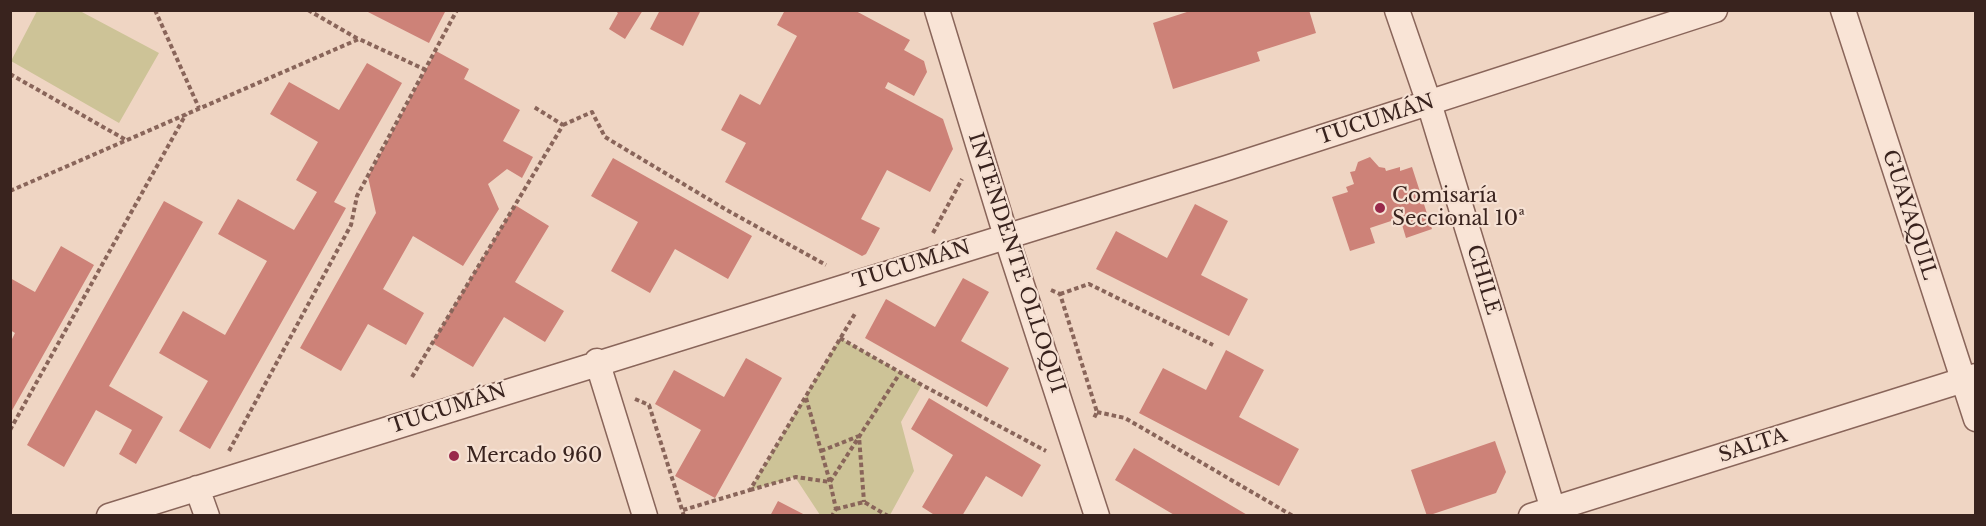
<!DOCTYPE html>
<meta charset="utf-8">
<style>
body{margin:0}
#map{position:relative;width:1986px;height:526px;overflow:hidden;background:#efd5c3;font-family:"Libre Baskerville",serif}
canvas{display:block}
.frame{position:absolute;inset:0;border:12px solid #39231e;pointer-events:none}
</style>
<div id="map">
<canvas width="1986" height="526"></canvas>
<div class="frame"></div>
</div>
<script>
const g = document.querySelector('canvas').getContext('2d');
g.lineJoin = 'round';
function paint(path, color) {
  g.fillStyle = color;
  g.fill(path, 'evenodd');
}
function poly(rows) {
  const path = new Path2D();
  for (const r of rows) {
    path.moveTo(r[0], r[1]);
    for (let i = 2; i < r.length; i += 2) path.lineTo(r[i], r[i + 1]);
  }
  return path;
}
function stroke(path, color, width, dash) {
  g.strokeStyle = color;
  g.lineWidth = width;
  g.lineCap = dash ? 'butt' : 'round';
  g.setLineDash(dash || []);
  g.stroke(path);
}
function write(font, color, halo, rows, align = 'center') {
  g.font = font + ' "Libre Baskerville",serif';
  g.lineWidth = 4.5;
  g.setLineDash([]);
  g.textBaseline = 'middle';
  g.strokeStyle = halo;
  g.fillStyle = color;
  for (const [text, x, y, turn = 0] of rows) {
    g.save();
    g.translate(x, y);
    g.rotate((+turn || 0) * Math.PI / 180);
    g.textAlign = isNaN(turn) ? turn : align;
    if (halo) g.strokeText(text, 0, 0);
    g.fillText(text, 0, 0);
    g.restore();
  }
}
paint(poly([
 [37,11,80,11,159,53,119,123,11,61],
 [840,338,922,385,901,422,914,471,890,515,820,515,795,477,750,490]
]), '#cdc397');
paint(poly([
 [364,10,446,10,429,43],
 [614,10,643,10,625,39,609,29,618,13],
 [660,10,701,10,683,46,650,29],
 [785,10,854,10,910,40,904,50,924,61,927,72,914,96,888,82,885,88,943,119,953,149,930,192,887,170,861,219,880,228,866,254,862,256,725,182,746,143,721,130,740,94,760,105,797,36,777,25],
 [1193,10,1309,10,1316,33,1257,52,1260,61,1173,89,1153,23],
 [436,51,469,69,464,79,520,110,503,141,533,157,522,178,507,169,488,184,499,209,463,266,413,236,383,289,424,313,406,345,368,324,341,371,300,348,376,213,368,177],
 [367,63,402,83,334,202,346,208,210,449,179,431,208,381,159,353,183,311,225,335,267,261,218,234,238,199,294,230,317,192,296,180,318,142,270,114,289,82,339,110],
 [1370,157,1379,167,1385,168,1386,171,1400,167,1400,171,1412,167,1432,229,1406,238,1400,218,1370,228,1375,243,1350,251,1332,197,1348,192,1346,187,1354,184,1350,172,1355,171,1358,162],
 [613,158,752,236,728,279,675,249,650,293,611,271,638,222,591,196],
 [164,201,203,222,109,386,163,417,136,464,119,454,132,430,96,410,64,467,27,445],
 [1195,204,1228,221,1201,275,1248,299,1229,336,1096,269,1116,231,1167,258],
 [515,205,549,226,515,282,564,311,545,342,504,317,473,367,432,343],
 [61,246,94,265,10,414,10,343,15,333,10,330,10,278,35,292],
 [963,278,989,292,961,341,1009,368,987,407,865,338,886,299,935,327],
 [1226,350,1264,370,1239,417,1299,449,1279,486,1139,413,1163,368,1206,390],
 [746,358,782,378,715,498,675,476,701,430,655,404,674,370,724,397],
 [929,398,1041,465,1022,497,986,476,962,516,936,516,922,507,953,455,911,429],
 [1495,441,1506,472,1496,493,1427,516,1411,470],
 [1134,448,1249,516,1176,516,1115,480],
 [778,501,807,516,770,516]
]), '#cd8278');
const street = poly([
 [937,10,1006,236,1097,516],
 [1397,10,1429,103,1555,516],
 [1843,10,1976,419],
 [597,361,645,516],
 [197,488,207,516],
 [109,516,1227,168,1715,10],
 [1531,516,1976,376]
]);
stroke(street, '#89655a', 27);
stroke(poly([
 [155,10,199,108],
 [308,10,358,39],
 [10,74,126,140],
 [563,125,592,112,605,137,725,209,826,265],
 [10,191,359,39,426,70],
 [933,233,962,179],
 [1051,290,1060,294,1097,412,1093,420],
 [1060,294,1089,284,1213,345],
 [840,338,922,385,1046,451],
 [412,377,563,125,534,107],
 [806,398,830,482,836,509,832,516],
 [635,399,649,405,684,516],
 [1097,412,1125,418,1293,516],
 [10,430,186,114],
 [229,451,351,225,357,196,457,10],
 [821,451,859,436,864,502],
 [750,490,796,477,830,482,900,373],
 [836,509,864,502,888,516],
 [683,510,750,490,856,312]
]), '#89655a', 4, [4.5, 3]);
stroke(street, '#f9e4d6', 24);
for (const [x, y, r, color] of [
 [1380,208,6,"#99294b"],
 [454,456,6,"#99294b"]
]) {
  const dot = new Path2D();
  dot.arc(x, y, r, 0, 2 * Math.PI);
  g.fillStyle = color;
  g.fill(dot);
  stroke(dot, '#f6e1d3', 2);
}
write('20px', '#39231e', '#f6e1d3', [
 ["TUCUMÁN",1376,120,-18],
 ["GUAYAQUIL",1909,215,72],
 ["INTENDENTE OLLOQUI",1016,263,72],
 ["TUCUMÁN",912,265,-17],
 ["CHILE",1483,280,73],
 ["TUCUMÁN",448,409,-18],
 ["SALTA",1753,446,-18]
]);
write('20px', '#39231e', '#f6e1d3', [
 ["Comisaría",1392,196],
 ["Seccional 10ª",1392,219],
 ["Mercado 960",466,456]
], 'left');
</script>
